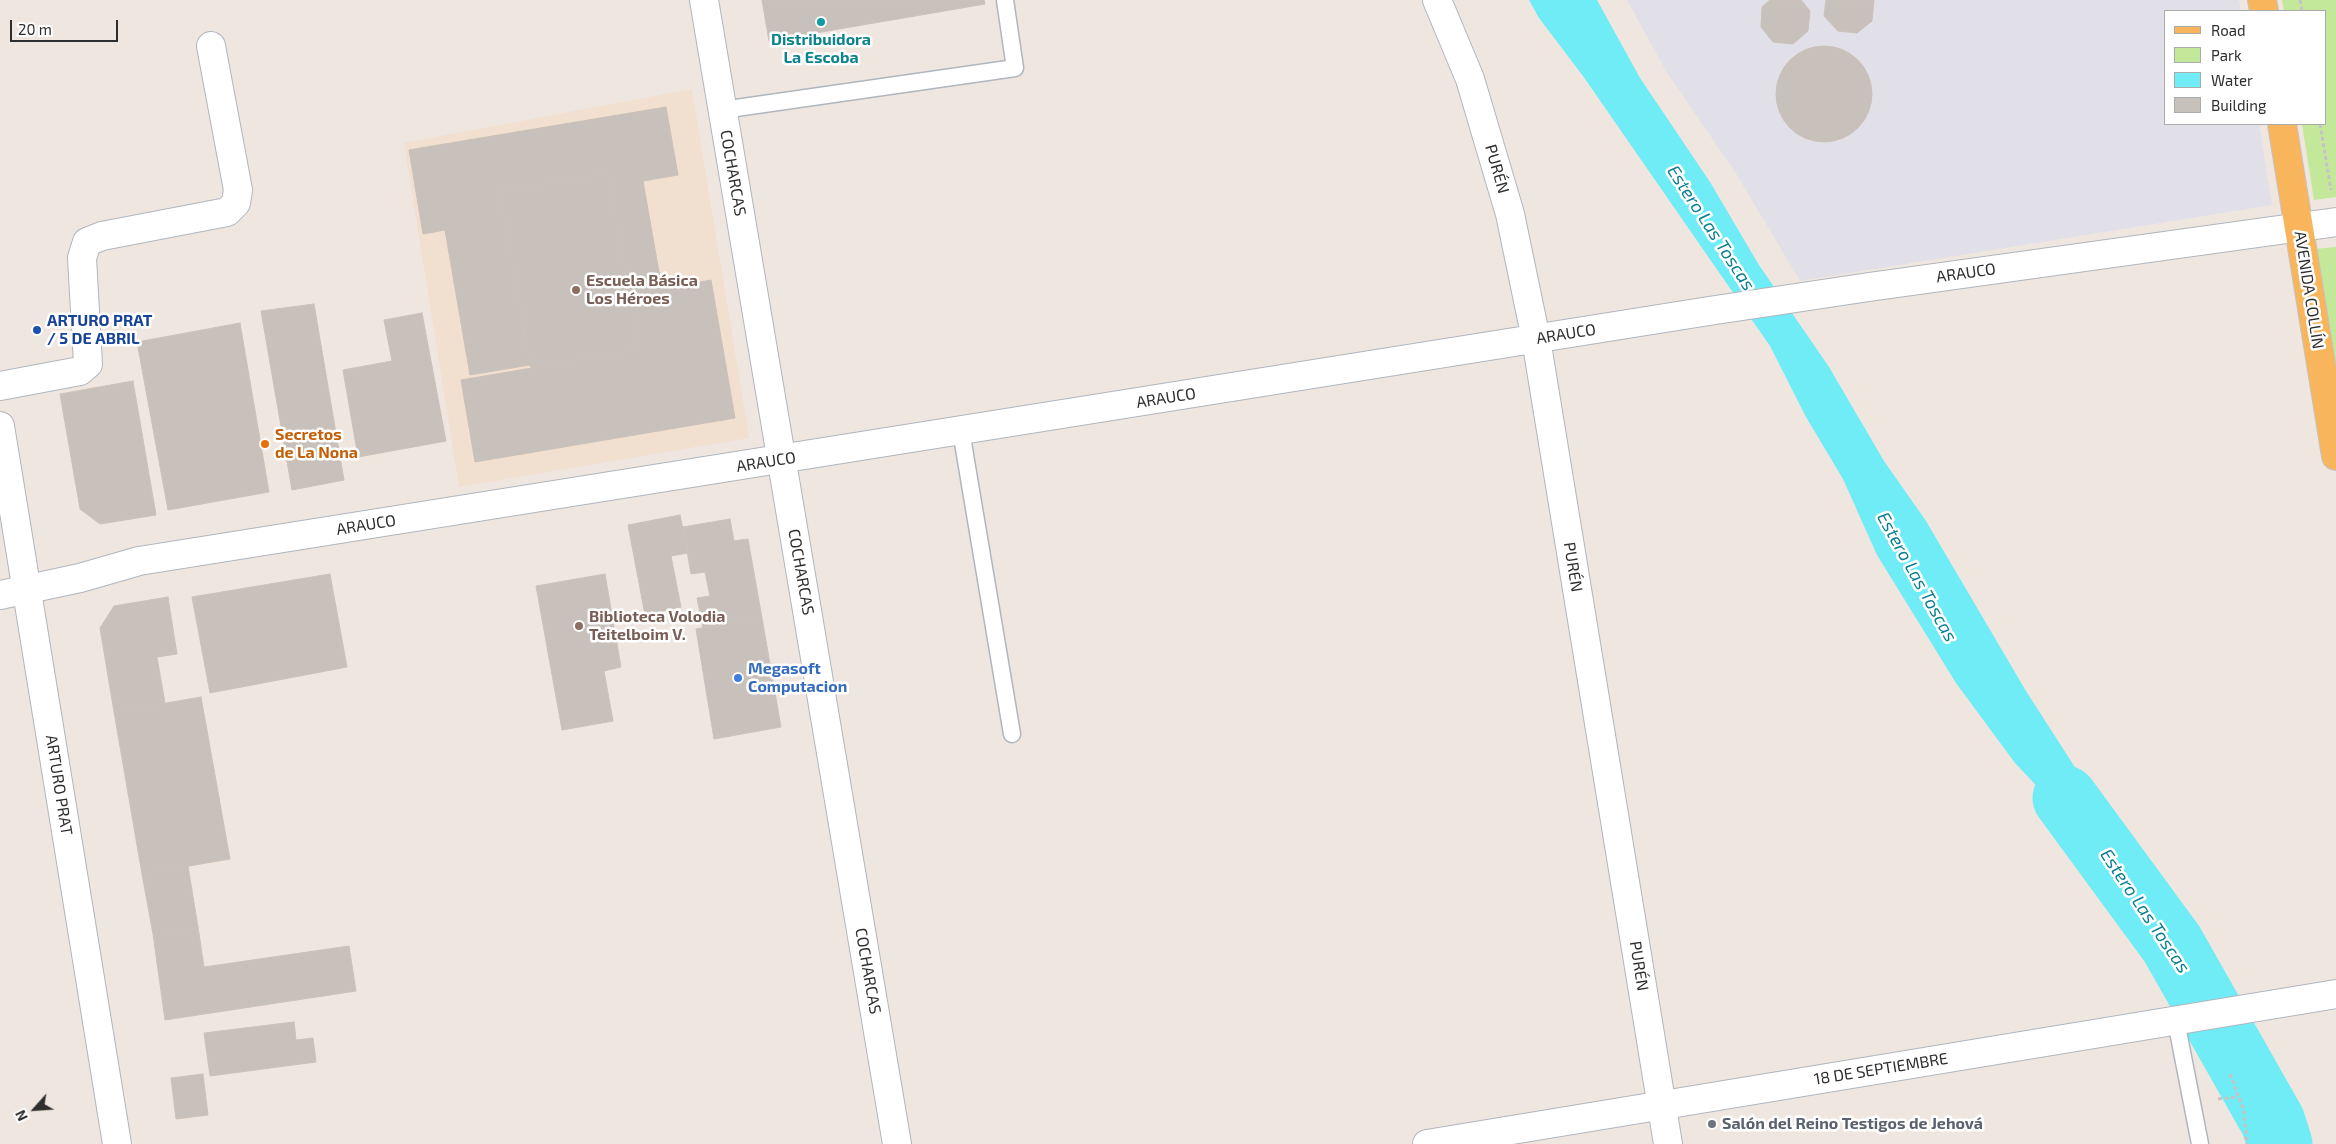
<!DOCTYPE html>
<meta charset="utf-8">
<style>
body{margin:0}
#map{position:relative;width:2336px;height:1144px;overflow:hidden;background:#efe6e0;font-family:"Exo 2",sans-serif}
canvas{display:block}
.legend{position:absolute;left:2164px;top:10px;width:162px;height:115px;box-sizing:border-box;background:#fff;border:1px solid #ababab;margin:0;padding:6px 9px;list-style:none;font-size:15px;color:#2e2e2e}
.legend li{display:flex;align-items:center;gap:10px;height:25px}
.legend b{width:25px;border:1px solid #ababab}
.north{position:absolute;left:10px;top:1084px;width:50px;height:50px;-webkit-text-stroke:4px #fff;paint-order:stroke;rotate:244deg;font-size:14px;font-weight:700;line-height:20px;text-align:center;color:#2e2e2e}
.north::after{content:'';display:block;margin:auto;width:18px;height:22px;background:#2e2e2e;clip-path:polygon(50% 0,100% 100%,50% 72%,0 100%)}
.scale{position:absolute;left:10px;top:20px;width:108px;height:22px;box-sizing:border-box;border:2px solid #2e2e2e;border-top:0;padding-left:6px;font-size:15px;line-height:18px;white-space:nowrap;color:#2e2e2e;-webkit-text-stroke:4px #fff;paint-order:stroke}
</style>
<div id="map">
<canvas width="2336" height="1144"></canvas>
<ul class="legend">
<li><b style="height:6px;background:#f8b55c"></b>Road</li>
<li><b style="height:14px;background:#c4e89a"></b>Park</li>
<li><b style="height:14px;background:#6fecf6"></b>Water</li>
<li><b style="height:14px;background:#c8c1bb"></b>Building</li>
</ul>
<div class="north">N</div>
<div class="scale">20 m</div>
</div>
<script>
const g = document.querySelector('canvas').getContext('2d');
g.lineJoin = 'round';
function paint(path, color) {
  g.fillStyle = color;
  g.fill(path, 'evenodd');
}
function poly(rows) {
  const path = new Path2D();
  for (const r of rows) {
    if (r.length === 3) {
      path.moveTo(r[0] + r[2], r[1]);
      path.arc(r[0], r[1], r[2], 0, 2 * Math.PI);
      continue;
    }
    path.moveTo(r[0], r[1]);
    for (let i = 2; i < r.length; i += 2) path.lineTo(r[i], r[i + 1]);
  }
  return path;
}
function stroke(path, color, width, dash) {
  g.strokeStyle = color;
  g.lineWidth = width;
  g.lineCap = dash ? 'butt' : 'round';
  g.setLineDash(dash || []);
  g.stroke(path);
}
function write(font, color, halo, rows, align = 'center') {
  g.font = font + ' "Exo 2",sans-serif';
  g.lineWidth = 5;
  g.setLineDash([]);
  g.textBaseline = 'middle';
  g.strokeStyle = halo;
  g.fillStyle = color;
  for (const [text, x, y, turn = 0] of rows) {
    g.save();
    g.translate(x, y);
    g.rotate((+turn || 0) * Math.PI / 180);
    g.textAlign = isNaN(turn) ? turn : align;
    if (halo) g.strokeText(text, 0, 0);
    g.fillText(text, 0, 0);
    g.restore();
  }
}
paint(poly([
 [1627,0,2239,0,2241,11,2165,11,2165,124,2259,124,2272,205,1800,281,1737,175,1666,71]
]), '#e1e0e8');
paint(poly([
 [692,89,749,438,459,487,404,143]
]), '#f1dfcf');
paint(poly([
 [2282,0,2336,0,2336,197,2314,200,2302,124,2325,124,2325,11,2284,11],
 [2336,247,2336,369,2315,249]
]), '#c4e89a');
paint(poly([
 [1529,0,1597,0,1640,78,1710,182,1759,265,1829,367,1884,461,1926,521,2026,691,2078,772,2118,872,2015,763,1956,683,1877,555,1843,479,1806,417,1770,346,1583,76,1539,18]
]), '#6fecf6');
stroke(poly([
 [2065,798,2172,944,2273,1122,2280,1144]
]), '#6fecf6', 65);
const building = poly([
 [762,0,984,0,985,4,769,41,762,0],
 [1770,0,1801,0,1810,11,1808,31,1793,44,1773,42,1761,27,1762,7,1770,0],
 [1826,0,1874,0,1872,21,1857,33,1838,31,1824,16,1826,0],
 [1824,94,48],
 [666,107,678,175,643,181,662,289,711,280,735,418,475,462,461,380,638,350,608,173,500,191,530,365,470,375,445,230,423,234,409,150,666,107],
 [608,173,638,350,531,368,500,191,608,173],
 [314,304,344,480,292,490,261,311,314,304],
 [422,313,446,441,358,457,343,370,392,361,384,320,422,313],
 [240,323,269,492,168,510,137,342,240,323],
 [133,381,156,515,100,524,80,509,60,394,133,381],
 [680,515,688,553,671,556,681,607,645,615,628,525,680,515],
 [730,519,734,541,748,539,762,618,703,628,697,598,710,596,705,572,691,574,683,527,730,519],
 [330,574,347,667,210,693,192,597,330,574],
 [605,574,621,667,604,671,613,721,562,730,536,586,605,574],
 [168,597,177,654,157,657,165,703,114,712,100,628,114,606,168,597],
 [762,618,781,727,714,739,696,629,762,618],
 [201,697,230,859,142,874,114,712,201,697],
 [188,866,198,927,153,934,142,874,188,866],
 [198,927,204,967,349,946,356,991,165,1020,153,934,198,927],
 [294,1022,296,1040,313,1038,316,1062,210,1076,204,1033,294,1022],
 [203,1074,208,1115,176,1119,171,1078,203,1074]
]);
paint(building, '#c8c1bb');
stroke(building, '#cbc1b9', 1);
const service = poly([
 [722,110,1015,68,1005,0],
 [961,431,1012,734],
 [2176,1021,2200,1144]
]);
const minor = poly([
 [704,0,897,1144],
 [1437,0,1470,79,1510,214,1536,339,1668,1144],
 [0,386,80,371,88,364,82,258,87,242,102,236,227,212,236,203,238,190,211,46],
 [0,595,80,578,139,561,1709,311,1869,287,2336,222]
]);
const tertiary = poly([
 [0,426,117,1144],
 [1427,1144,2336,994]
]);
const primary = poly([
 [2262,0,2264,11],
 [2282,124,2336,456]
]);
stroke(service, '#b0b6be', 19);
stroke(minor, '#b0b6be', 30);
stroke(tertiary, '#b0b6be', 30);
stroke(primary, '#c4c4c4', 30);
stroke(poly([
 [2300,0,2302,11],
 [2320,124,2331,190],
 [2230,1074,2244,1111,2247,1144],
 [2218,1099,2238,1097]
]), '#c4c4c4', 3, [4, 2.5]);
stroke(service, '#fff', 16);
stroke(minor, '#fff', 28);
stroke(tertiary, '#fff', 28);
stroke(primary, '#f8b55c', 28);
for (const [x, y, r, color] of [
 [821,22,5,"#0f9aa8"],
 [576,290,5,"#8d6e63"],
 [37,330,5,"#1a4fb4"],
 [265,444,5,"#e8710a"],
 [579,626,5,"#8d6e63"],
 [738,678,5,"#3f7fe0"],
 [1712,1124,5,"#6b7280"]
]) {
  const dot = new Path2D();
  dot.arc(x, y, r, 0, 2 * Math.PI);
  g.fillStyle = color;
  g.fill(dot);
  stroke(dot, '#fff', 2);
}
write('bold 16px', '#0d838f', '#fff', [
 ["Distribuidora",821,40],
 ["La Escoba",821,58]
]);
write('16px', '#2e2e2e', '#fff', [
 ["PURÉN",1497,169,74],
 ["COCHARCAS",733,173,80],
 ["ARAUCO",1966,273,-8],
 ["AVENIDA COLLÍN",2309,290,81],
 ["ARAUCO",1566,334,-9],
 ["ARAUCO",1166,398,-9],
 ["ARAUCO",766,462,-9],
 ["ARAUCO",366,525,-9],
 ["PURÉN",1573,567,81],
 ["COCHARCAS",801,572,80],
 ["ARTURO PRAT",59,785,81],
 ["PURÉN",1639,966,81],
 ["COCHARCAS",868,971,80],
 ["18 DE SEPTIEMBRE",1881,1069,-9]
]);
write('bold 16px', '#785e54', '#fff', [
 ["Escuela Básica",586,281],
 ["Los Héroes",586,299],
 ["Biblioteca Volodia",589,617],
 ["Teitelboim V.",589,635]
], 'left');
write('bold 16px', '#164399', '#fff', [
 ["ARTURO PRAT",47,321],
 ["/ 5 DE ABRIL",47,339]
], 'left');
write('bold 16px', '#c56008', '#fff', [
 ["Secretos",275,435],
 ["de La Nona",275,453]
], 'left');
write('bold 16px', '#366cbe', '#fff', [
 ["Megasoft",748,669],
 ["Computacion",748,687]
], 'left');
write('bold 16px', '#5b616d', '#fff', [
 ["Salón del Reino Testigos de Jehová",1722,1124]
], 'left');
write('italic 18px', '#087e92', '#fff', [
 ["Estero Las Toscas",1711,228,57],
 ["Estero Las Toscas",1917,577,61],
 ["Estero Las Toscas",2145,911,56]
]);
</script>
